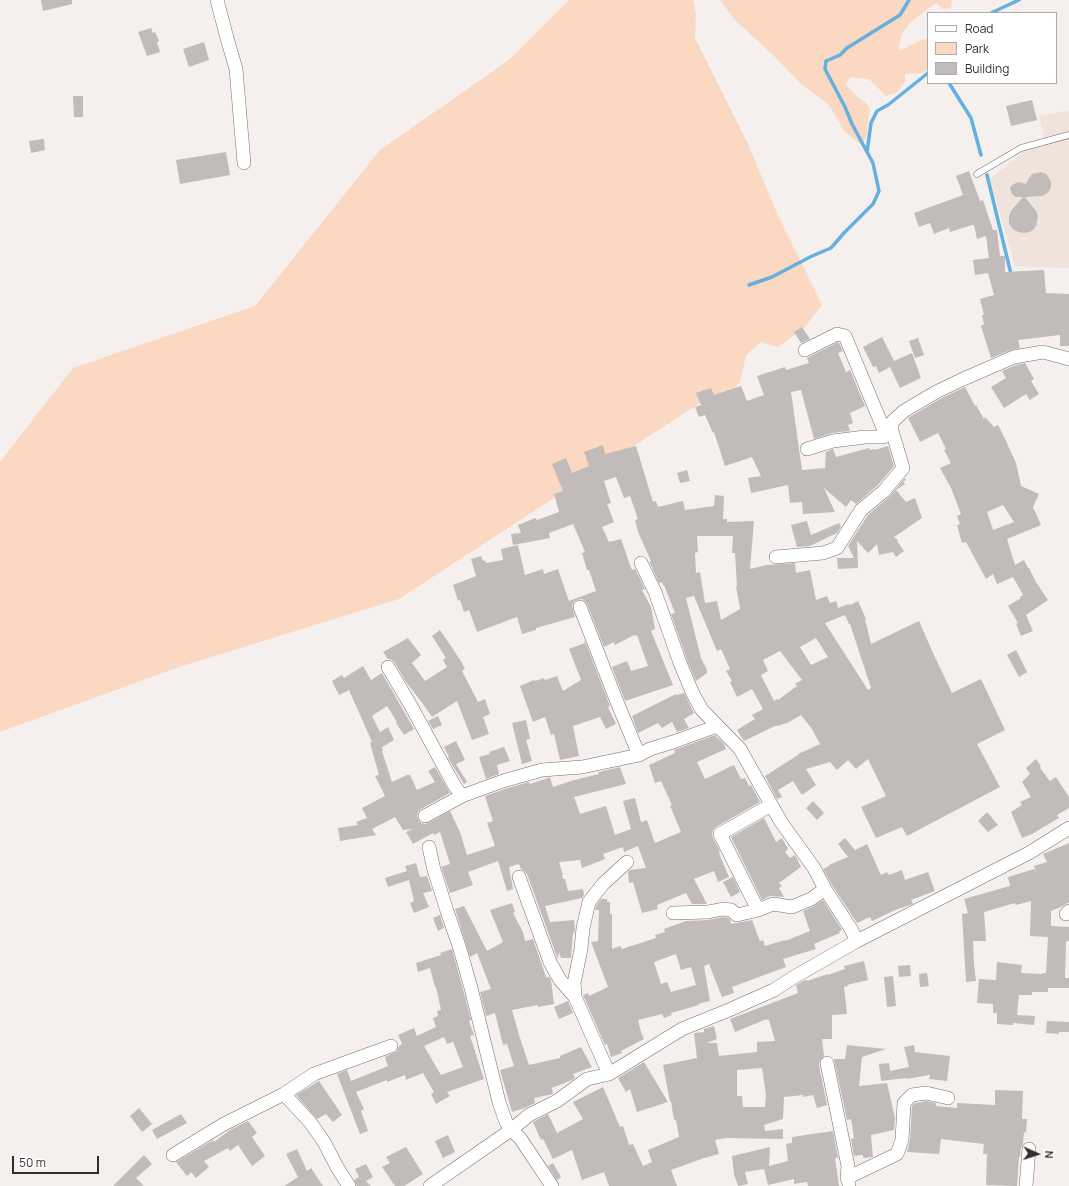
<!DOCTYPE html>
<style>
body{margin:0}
#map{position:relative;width:1069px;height:1186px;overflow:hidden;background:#f5f0ed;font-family:Manrope,sans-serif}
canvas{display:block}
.legend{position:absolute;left:927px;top:12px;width:130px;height:72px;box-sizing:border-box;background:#fff;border:1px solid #adacac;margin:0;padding:5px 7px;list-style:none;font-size:12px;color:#32302f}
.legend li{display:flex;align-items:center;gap:8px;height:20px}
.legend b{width:20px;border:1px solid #adacac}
.north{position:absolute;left:1017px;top:1134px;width:40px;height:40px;-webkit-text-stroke:3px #fff;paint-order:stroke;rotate:93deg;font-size:11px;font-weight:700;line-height:16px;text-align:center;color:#32302f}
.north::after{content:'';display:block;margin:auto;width:14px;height:18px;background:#32302f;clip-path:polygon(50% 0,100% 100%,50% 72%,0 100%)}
.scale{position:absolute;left:12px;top:1156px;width:87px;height:18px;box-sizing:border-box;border:2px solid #32302f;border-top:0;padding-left:5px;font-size:12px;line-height:14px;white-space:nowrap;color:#32302f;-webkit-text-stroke:3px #fff;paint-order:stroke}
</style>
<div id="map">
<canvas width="1069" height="1186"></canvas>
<ul class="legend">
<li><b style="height:5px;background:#fff"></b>Road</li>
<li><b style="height:11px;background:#fad8c2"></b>Park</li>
<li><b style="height:11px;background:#c1bcb9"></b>Building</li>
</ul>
<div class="north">N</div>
<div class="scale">50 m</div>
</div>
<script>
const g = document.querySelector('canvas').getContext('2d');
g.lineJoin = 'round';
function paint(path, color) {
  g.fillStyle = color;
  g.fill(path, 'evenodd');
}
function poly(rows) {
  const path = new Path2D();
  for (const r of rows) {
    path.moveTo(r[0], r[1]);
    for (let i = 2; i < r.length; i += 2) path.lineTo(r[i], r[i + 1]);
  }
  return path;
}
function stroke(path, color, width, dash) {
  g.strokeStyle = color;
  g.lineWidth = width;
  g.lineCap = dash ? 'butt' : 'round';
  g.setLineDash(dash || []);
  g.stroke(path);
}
paint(poly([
 [1069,111,1069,268,1015,266,990,179,1025,150,1046,146,1039,115]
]), '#efe3db');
paint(poly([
 [569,0,693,0,696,14,695,38,748,144,776,211,822,305,805,327,778,347,761,342,746,355,740,383,728,394,700,403,399,599,182,666,0,732,0,462,73,368,255,306,380,150,509,60],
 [720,0,952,0,951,8,943,9,936,3,922,13,909,24,901,36,899,46,899,51,917,42,928,38,928,68,923,73,905,74,905,81,898,92,886,96,869,79,850,77,846,84,855,95,866,103,870,109,866,137,861,145,845,132,829,105,800,83,775,57,734,19]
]), '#fad8c2');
stroke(poly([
 [991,13,1019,0],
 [949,83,971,118,981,155],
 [867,152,871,123,877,111,888,105,928,73],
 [987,175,1011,274],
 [749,285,772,277,812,256,831,248,844,233,873,204,879,191,873,163,852,124,845,107,825,69,826,61,840,55,847,48,900,15,909,0]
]), '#64b0df', 3.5);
paint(poly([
 [41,0,72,0,72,4,43,11],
 [151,28,153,33,155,32,159,41,157,42,160,52,147,56,138,32],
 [204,42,209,60,189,67,183,49],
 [73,96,83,96,83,117,74,117],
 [1032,100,1037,120,1011,126,1006,106],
 [44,139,45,150,31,153,29,141],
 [226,152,230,175,180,184,176,160],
 [969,171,980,201,983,200,993,230,997,230,1000,256,1005,256,1005,272,1044,270,1046,293,1069,294,1069,346,1060,346,1060,335,1018,340,1020,348,1011,350,991,358,981,326,984,324,982,315,984,315,980,299,994,295,988,273,975,275,973,260,989,258,986,236,977,239,974,225,972,225,950,232,949,228,934,234,930,223,919,227,914,213,963,195,956,176],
 [1041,172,1046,174,1049,178,1051,182,1051,187,1049,191,1046,194,1042,196,1025,197,1036,211,1038,216,1036,226,1033,230,1029,232,1024,233,1019,232,1014,230,1009,224,1009,216,1011,211,1023,197,1016,197,1012,194,1010,188,1012,185,1018,182,1026,184,1029,178,1032,174,1037,173],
 [802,327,810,339,801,343,794,332],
 [882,337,894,361,912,353,921,378,900,388,890,367,879,373,876,366,873,367,863,347],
 [918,338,924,355,915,358,909,341],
 [838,342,839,343,843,351,838,353,846,372,850,370,865,406,850,413,853,423,848,425,850,431,832,433,814,439,801,390,791,392,802,470,825,468,826,452,833,449,836,457,869,448,870,450,875,449,875,450,888,446,894,466,878,485,856,504,851,500,846,507,824,488,835,512,803,514,802,502,790,503,788,485,751,493,748,478,761,476,752,457,725,466,714,432,713,433,705,415,699,417,695,407,701,405,696,393,711,388,714,395,741,386,747,401,764,395,757,376,785,367,786,370,809,363,807,358],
 [1025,363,1034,379,1031,381,1039,394,1030,400,1026,394,1004,408,991,387,1006,378,1002,371,1016,365],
 [965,387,975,406,976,405,984,419,985,417,994,427,998,425,1006,441,1016,463,1021,486,1039,494,1033,507,1041,525,1007,539,1015,565,1024,560,1028,568,1029,568,1036,582,1048,600,1026,615,1033,631,1021,636,1016,624,1018,623,1008,606,1021,598,1020,597,1023,595,1013,577,997,584,993,574,986,579,966,542,962,543,957,525,960,524,957,516,961,514,951,488,940,468,951,463,944,450,946,449,938,433,920,442,908,418,940,399],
 [1003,505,1014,522,993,530,987,512],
 [603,445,605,454,636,446,653,502,656,501,658,507,683,501,685,510,714,506,715,495,724,496,723,519,727,519,727,522,754,521,750,569,767,565,795,563,796,573,810,570,816,600,827,596,830,603,836,601,838,608,849,604,850,605,858,601,866,619,865,619,871,644,919,621,933,653,952,693,981,679,1005,730,977,744,1000,787,907,836,902,827,876,838,861,807,886,796,868,759,856,769,848,760,837,770,830,762,806,769,816,785,802,795,793,781,778,790,782,797,777,799,765,776,798,755,798,754,820,744,812,729,801,715,787,723,777,726,777,725,744,741,737,730,755,719,752,715,763,709,752,689,737,697,730,682,732,681,726,671,730,669,721,649,717,651,694,596,686,598,701,658,707,670,707,673,696,681,687,660,671,614,675,613,664,585,663,585,662,582,659,583,650,563,649,562,651,561,638,532,635,520,638,519,630,496,624,498,616,477,604,481,611,503,607,504,614,522,602,527,609,542,621,539,630,565,632,570,635,569,645,589,642,590,651,607,655,629,651,631,673,685,625,701,612,667,627,661,631,671,648,666,637,635,635,636,634,635,615,645,614,642,604,647,587,604,585,601,582,599,577,600,574,602,572,605,575,617,536,628,536,630,522,634,517,617,477,632,469,610,464,612,460,600,458,601,453,585,476,576,471,559,481,556,483,561,485,560,486,563,503,560,501,549,518,545,525,575,543,569,544,574,558,569,569,601,596,591,589,570,587,570,582,553,585,552,573,524,549,533,550,538,513,545,511,534,521,533,518,525,535,518,537,520,559,512,554,494,563,491,552,464,566,458,572,473,589,466,584,452],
 [697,536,733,536,732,553,735,553,737,586,736,586,740,609,721,620,717,601,705,603,700,572,696,573,695,553,698,552],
 [845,615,849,624,850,624,871,688,868,690,825,623],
 [816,638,828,657,811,665,800,647],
 [780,651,802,680,795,684,797,686,778,700,777,699,774,701,761,675,768,671,763,660],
 [687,470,690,481,680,483,677,473],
 [905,478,906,480,903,482,905,484,896,490,906,502,915,498,922,518,894,537,898,540,897,541,904,551,896,557,893,552,879,555,877,544,868,553,857,541,858,568,838,569,837,558,854,558,848,546,868,515,889,497],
 [807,521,811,535,839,523,841,527,837,533,810,546,797,547,791,525],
 [440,630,461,661,465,669,462,671,478,702,485,699,490,714,483,717,489,734,472,740,457,701,432,717,423,704,406,682,395,663,392,660,388,659,383,652,408,638,421,655,412,663,425,681,447,667,443,660,446,658,432,636],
 [584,641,585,641,610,706,608,707,616,724,606,729,600,717,573,726,579,756,560,760,554,734,551,735,545,717,533,722,520,686,534,680,535,681,544,678,545,680,557,676,563,691,581,680,569,649,585,643],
 [1016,650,1027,672,1019,677,1007,655],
 [363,666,371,680,382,673,414,729,404,735,396,723,397,722,387,706,372,716,380,732,388,727,394,740,382,747,383,751,382,751,392,782,407,775,410,775,417,790,435,782,428,771,435,767,450,793,421,809,418,812,417,816,418,819,421,823,425,824,428,823,450,811,460,832,467,855,495,846,487,823,493,821,485,796,505,789,529,782,530,784,548,778,550,777,553,787,571,781,599,774,599,772,620,767,626,784,574,797,580,814,606,806,615,835,631,829,623,801,635,798,641,822,647,820,655,843,681,832,670,806,672,805,661,781,655,783,649,765,675,753,674,750,715,735,717,738,718,738,724,744,726,749,697,762,705,779,734,765,741,779,745,778,749,786,751,785,760,802,716,827,713,830,712,834,713,838,720,851,719,852,720,856,729,877,718,882,714,871,694,879,707,904,692,904,686,893,657,905,658,909,642,913,633,882,629,883,628,872,630,870,646,868,638,846,624,852,623,847,603,854,605,859,582,868,580,860,559,862,563,875,562,875,563,879,565,879,568,891,583,889,584,895,582,898,545,906,550,922,574,920,575,930,574,933,573,933,571,958,561,958,559,952,558,958,557,957,527,874,524,871,521,869,519,864,509,867,513,889,507,891,498,861,468,872,473,885,450,893,441,867,450,864,440,832,434,835,433,833,413,844,406,832,412,829,403,830,395,817,372,829,376,835,340,841,338,828,358,825,356,822,367,818,362,808,385,796,375,776,379,775,370,743,372,742,349,690,339,695,332,681,342,675,344,678],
 [684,693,694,713,684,719,689,728,677,732,672,722,662,728,658,723,638,733,632,716,676,694,677,695],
 [438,716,442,725,433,729,428,721],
 [526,720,530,739,526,740,532,761,522,764,512,723],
 [456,741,465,760,456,764,467,782,464,784,448,758,449,757,444,747],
 [504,747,510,761,497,765,499,774,486,779,479,757,490,754,489,752],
 [1036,759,1041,766,1040,768,1050,781,1056,777,1069,797,1069,808,1057,815,1059,818,1032,834,1022,838,1011,812,1022,805,1020,802,1031,797,1022,782,1030,774,1026,768],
 [813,801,824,813,817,820,806,808],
 [987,812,998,825,988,832,978,821],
 [764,818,776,842,782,838,788,849,785,852,790,858,795,855,801,867,779,883,782,886,779,888,784,897,770,896,762,900,731,837],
 [845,838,855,850,867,844,881,875,887,872,889,875,902,870,905,880,928,872,935,891,911,900,913,904,895,910,872,921,870,917,857,923,832,885,823,869,829,866,829,865,848,857,838,844],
 [1069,843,1069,903,1067,903,1061,907,1051,911,1051,926,1069,927,1069,941,1066,941,1065,978,1069,978,1069,988,1048,988,1048,992,1032,992,1032,995,1019,995,1017,1015,1035,1016,1034,1025,1013,1023,1013,1025,997,1024,997,1013,993,1013,993,1004,977,1003,979,979,996,980,997,962,1022,965,1021,973,1043,974,1043,973,1046,973,1048,937,1030,936,1031,901,1016,905,1015,903,984,912,986,941,973,941,974,964,976,981,966,982,962,914,968,913,964,899,1010,886,1008,877,1034,869,1036,872,1034,866,1047,862,1043,854],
 [416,863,420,877,427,876,432,891,423,893,429,907,414,913,410,903,414,901,409,880,388,887,385,878,407,871,405,866],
 [733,877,740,892,731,897,723,882],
 [601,899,607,899,607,902,610,902,610,914,612,914,612,949,620,946,622,949,656,938,655,935,665,932,664,929,686,921,708,920,723,917,728,918,730,919,731,924,752,920,760,941,763,940,765,946,785,940,785,941,810,931,803,911,814,906,823,900,842,930,839,931,840,933,814,944,816,949,783,959,786,967,732,987,734,993,722,997,709,964,704,966,710,1001,698,1004,699,1005,671,1013,672,1015,664,1018,662,1014,638,1020,641,1032,644,1039,621,1051,622,1053,611,1057,607,1044,605,1045,583,995,588,993,589,996,608,987,591,942,598,941,599,910,595,910,596,906],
 [676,954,681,970,691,967,696,985,671,992,667,982,661,984,654,962],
 [512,903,515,912,513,913,523,932,525,941,533,939,546,977,549,977,551,980,554,1004,538,1007,538,1005,512,1010,519,1035,529,1065,560,1058,560,1056,581,1047,592,1067,573,1074,575,1078,572,1080,552,1088,553,1094,534,1098,535,1103,525,1108,512,1112,500,1070,514,1066,507,1044,503,1045,495,1013,486,1016,480,992,491,989,477,953,470,957,455,909,464,906,487,951,503,942,490,910],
 [440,915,444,928,438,931,433,918],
 [452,949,465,997,471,1020,469,1021,474,1035,470,1036,484,1079,447,1092,450,1096,436,1104,431,1094,434,1092,423,1073,406,1080,405,1075,387,1082,387,1080,356,1092,364,1109,361,1111,368,1131,360,1134,337,1074,347,1070,351,1081,388,1066,385,1057,397,1051,399,1046,402,1044,398,1035,414,1028,417,1036,436,1027,433,1018,438,1016,437,1011,441,1010,436,987,435,987,430,968,418,972,416,963,441,955,440,953],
 [444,1037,447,1044,453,1042,463,1067,441,1075,424,1046],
 [864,961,868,980,847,985,848,986,844,987,847,1014,832,1015,832,1039,822,1039,824,1056,820,1060,819,1065,827,1105,817,1108,813,1095,803,1097,803,1095,784,1097,783,1119,764,1125,765,1131,783,1129,783,1139,726,1138,715,1140,719,1154,704,1158,671,1170,677,1186,609,1186,604,1172,582,1180,572,1150,553,1159,543,1139,541,1140,533,1122,548,1114,557,1133,583,1119,573,1102,603,1087,620,1127,623,1126,629,1145,633,1144,643,1166,652,1162,648,1150,679,1137,676,1120,674,1120,671,1101,670,1102,663,1065,697,1058,694,1033,704,1032,704,1029,714,1026,717,1039,707,1043,717,1043,719,1056,757,1052,757,1042,775,1041,769,1020,767,1020,767,1019,735,1032,730,1019,798,993,796,985,805,980,807,980,807,981,828,974,828,975,845,969,844,966],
 [762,1068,766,1095,765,1107,743,1107,742,1096,737,1096,737,1070],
 [910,965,911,976,899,977,898,966],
 [927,973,929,986,920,987,919,974],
 [893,976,896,1006,887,1007,884,977],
 [568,1001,573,1013,559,1019,554,1007],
 [1047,1021,1069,1022,1069,1032,1059,1032,1059,1034,1046,1033],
 [847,1045,886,1049,862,1057,859,1086,887,1083,895,1118,894,1130,871,1135,873,1157,871,1157,863,1158,863,1155,854,1156,851,1139,854,1138,851,1119,847,1120,834,1059,845,1059],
 [914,1045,915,1052,950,1056,947,1081,929,1079,930,1075,906,1079,906,1078,881,1081,879,1064,889,1063,890,1071,909,1067,904,1047],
 [644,1062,668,1102,637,1112,630,1089,626,1092,618,1078],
 [319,1081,342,1115,333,1122,326,1114,317,1119,296,1095],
 [995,1090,1023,1091,1022,1119,1027,1119,1026,1133,1024,1132,1023,1144,1021,1148,1020,1157,1019,1157,1017,1186,986,1185,987,1154,983,1154,984,1144,941,1139,939,1154,907,1152,910,1140,912,1106,916,1103,926,1101,936,1103,936,1106,957,1108,957,1103,995,1105],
 [139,1108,152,1124,142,1132,130,1116],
 [181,1114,187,1123,157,1139,152,1130],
 [248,1121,257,1133,252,1137,265,1156,252,1166,238,1145,230,1151,228,1148,204,1161,209,1167,196,1178,191,1172,187,1176,176,1162,213,1140,214,1142,230,1130],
 [833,1131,838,1158,835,1158,839,1186,808,1186,807,1182,794,1184,794,1179,768,1185,764,1169,745,1172,748,1184,738,1186,734,1174,732,1156,770,1147,769,1166,788,1161,786,1144,792,1143,792,1137],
 [448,1135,455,1152,443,1158,435,1141],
 [406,1147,423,1174,404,1186,395,1186,382,1167,390,1163,386,1157],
 [297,1149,307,1171,311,1168,323,1186,284,1186,298,1177,286,1154],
 [144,1155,152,1164,136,1178,144,1186,113,1186],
 [553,1163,561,1177,557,1180,548,1166],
 [366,1164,373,1177,366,1181,371,1186,357,1186,354,1180,359,1177,355,1169]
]), '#c1bcb9');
const lane = poly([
 [977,174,1021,148,1069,135]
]);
const street = poly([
 [217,0,227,38,236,69,244,163],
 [805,350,837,334,845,336,886,435],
 [807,449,833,441,865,437,883,437,892,431,892,422,904,411,936,392,961,380,1014,357,1043,352,1069,359],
 [776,557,823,553,837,548,861,510,884,491,903,468,892,431],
 [641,563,655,592,680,663,693,694,702,710,740,749,781,822,814,868,825,889,851,929,857,941],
 [580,607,617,702,639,755],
 [388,667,411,706,454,785,462,796,503,781,542,770,582,767,639,755,650,749,673,742,717,726],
 [425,816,462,796],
 [429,847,434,870,447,911,460,949,471,988,499,1102,506,1122,511,1130,520,1138,552,1186],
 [519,877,550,962,560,980,575,997],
 [758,910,720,834,771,805],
 [673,913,708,912,723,909,731,910,737,915,758,910,773,904,792,907,811,899,825,889],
 [1066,914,1069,911],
 [827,1063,848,1166,847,1178,849,1183],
 [609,1074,575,997,574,983,581,949,583,928,589,902,603,884,627,862],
 [284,1094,310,1122,324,1142,337,1167,349,1186],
 [173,1155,224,1124,284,1094,314,1074,391,1046],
 [847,1178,897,1154,902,1140,904,1103,912,1095,926,1093,948,1098],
 [430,1186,511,1130,529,1115,557,1101,587,1079,609,1074,682,1029,729,1010,774,990,794,977,857,941,1029,853,1069,828],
 [1026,1186,1029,1149]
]);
stroke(lane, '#746f6d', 7);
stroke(street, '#746f6d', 14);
stroke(lane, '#fff', 6);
stroke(street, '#fff', 13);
</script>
